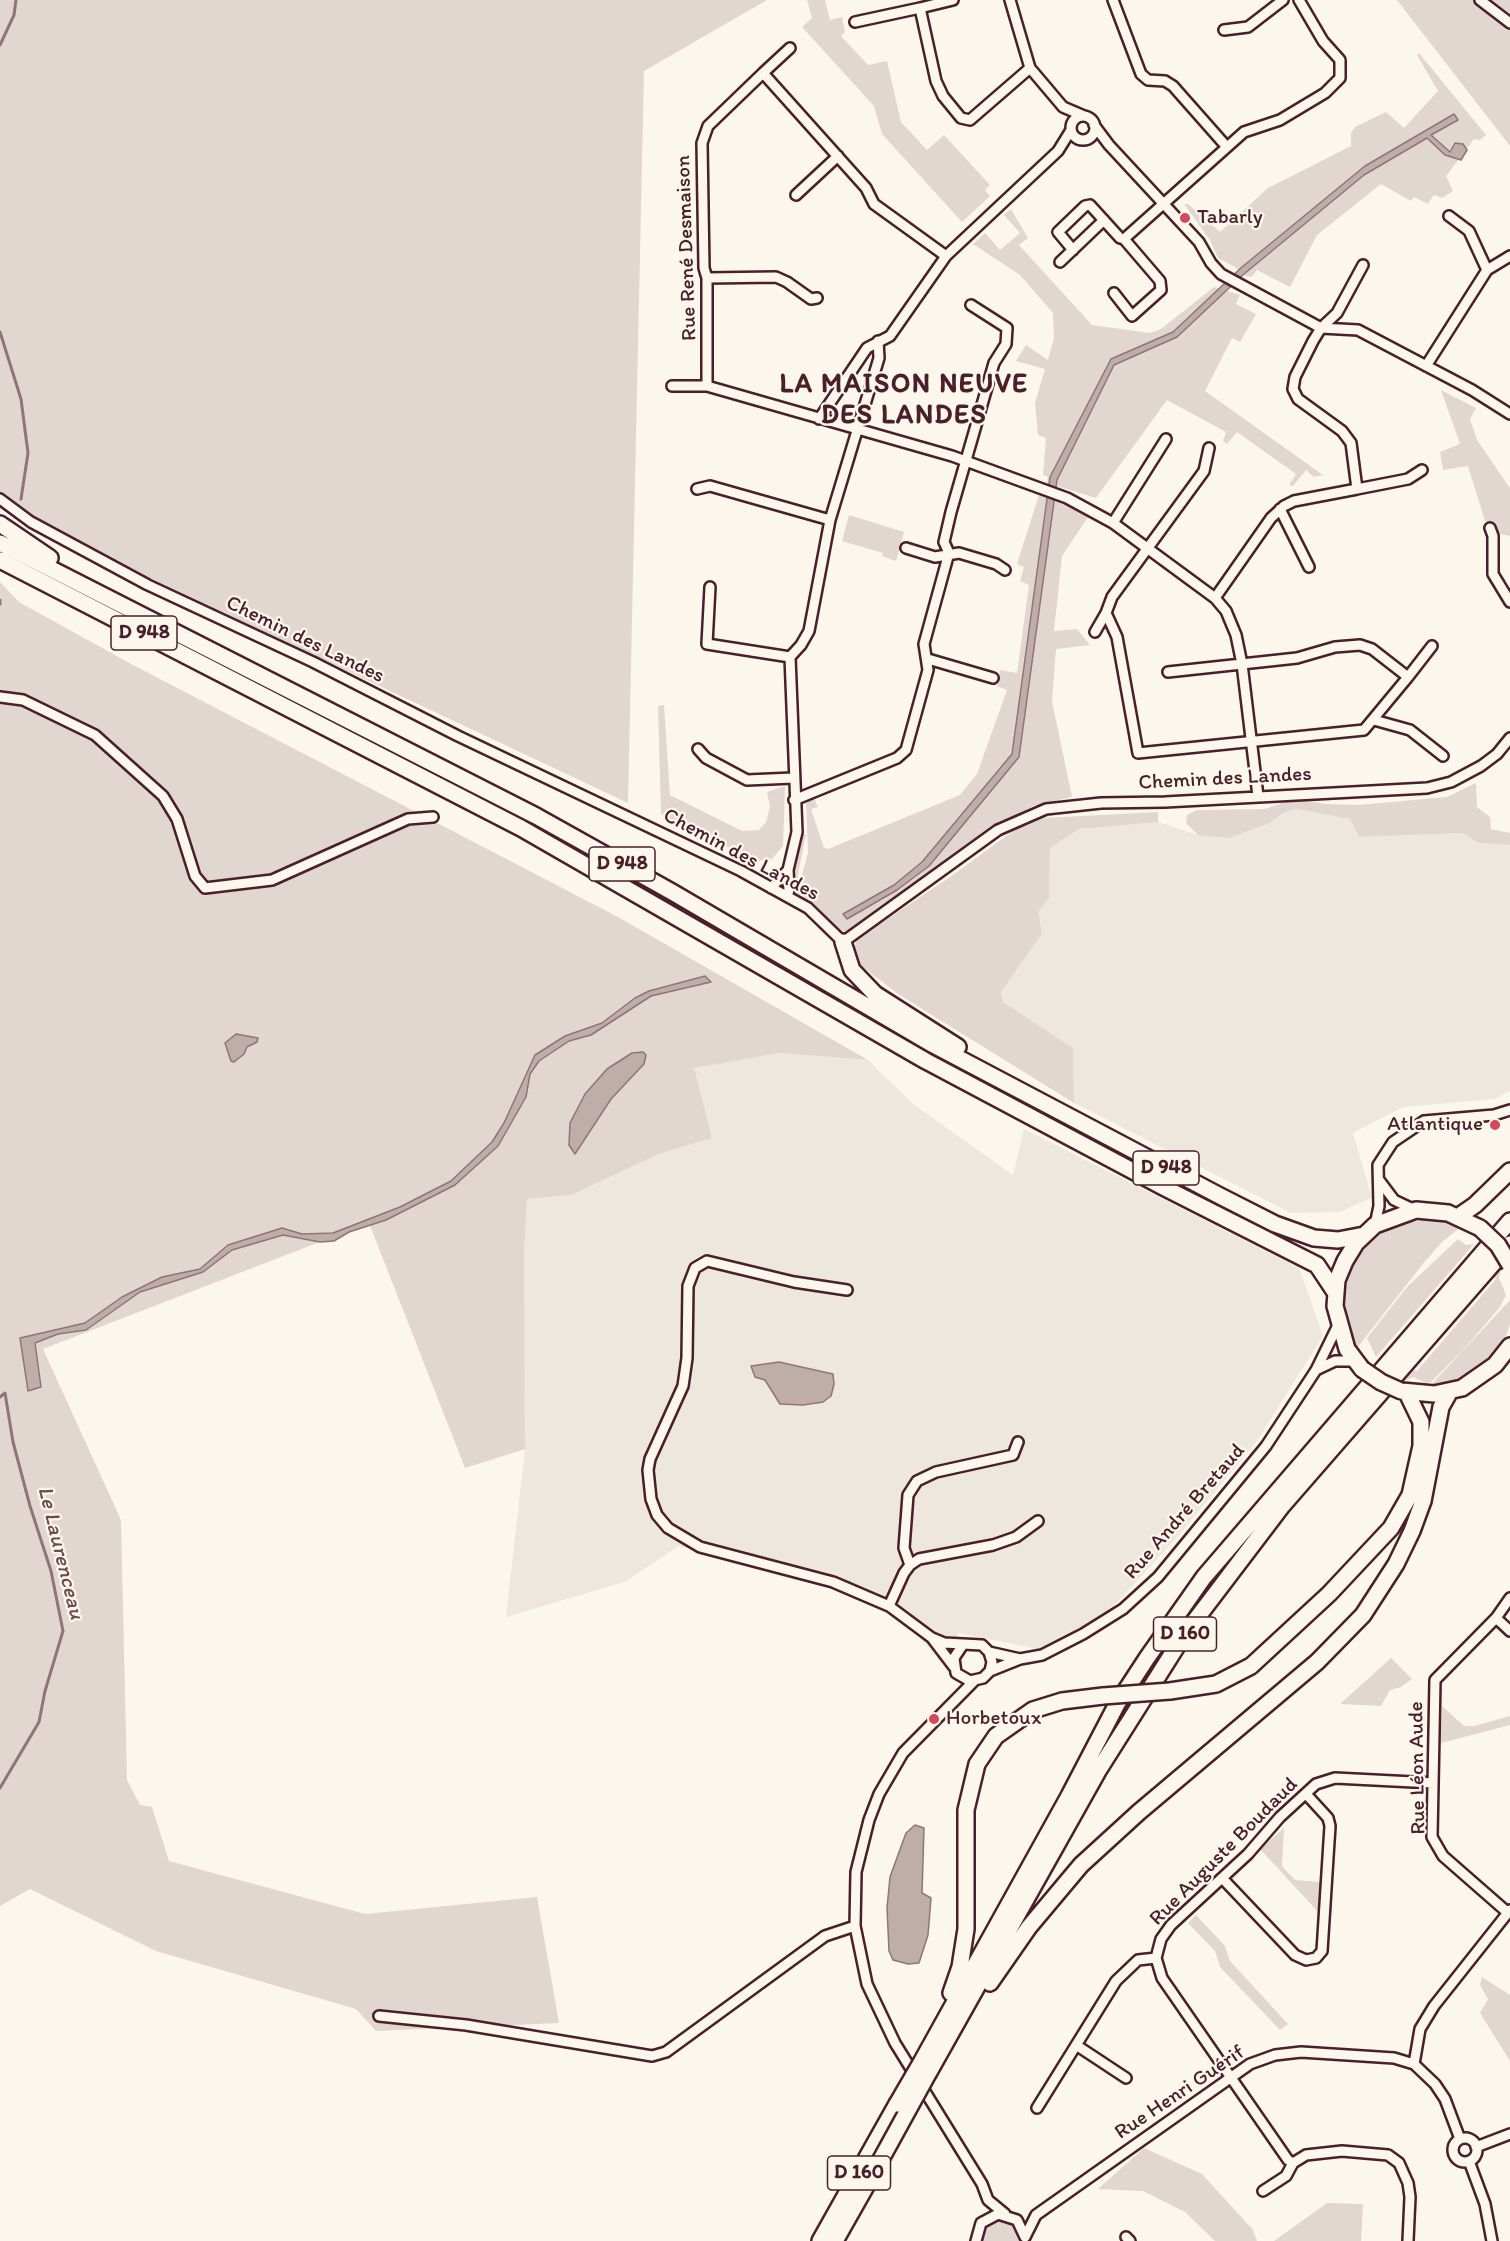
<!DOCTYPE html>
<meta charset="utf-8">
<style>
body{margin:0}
canvas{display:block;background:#fbf7ec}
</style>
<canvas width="1510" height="2241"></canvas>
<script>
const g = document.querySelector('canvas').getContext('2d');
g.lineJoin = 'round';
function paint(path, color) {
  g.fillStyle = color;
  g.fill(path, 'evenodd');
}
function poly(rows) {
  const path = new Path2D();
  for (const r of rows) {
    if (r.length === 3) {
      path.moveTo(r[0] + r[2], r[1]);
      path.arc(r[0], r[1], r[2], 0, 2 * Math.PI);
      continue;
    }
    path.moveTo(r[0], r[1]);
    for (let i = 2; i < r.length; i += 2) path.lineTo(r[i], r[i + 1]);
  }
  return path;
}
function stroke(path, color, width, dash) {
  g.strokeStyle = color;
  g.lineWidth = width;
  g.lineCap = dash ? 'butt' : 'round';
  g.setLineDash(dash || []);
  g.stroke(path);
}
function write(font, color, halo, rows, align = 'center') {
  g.font = font + ' Itim,sans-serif';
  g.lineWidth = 4.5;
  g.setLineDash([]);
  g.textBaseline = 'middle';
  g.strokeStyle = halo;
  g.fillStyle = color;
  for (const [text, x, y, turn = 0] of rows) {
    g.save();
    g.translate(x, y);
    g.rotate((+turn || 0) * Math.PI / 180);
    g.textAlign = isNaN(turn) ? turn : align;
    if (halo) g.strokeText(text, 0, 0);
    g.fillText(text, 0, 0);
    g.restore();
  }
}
paint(poly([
 [1296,809,1350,819,1359,837,1463,833,1478,843,1510,845,1510,1091,1494,1099,1403,1107,1353,1133,1372,1198,1339,1212,1291,1213,1074,1103,1073,1048,1002,1002,1001,992,1042,934,1037,912,1049,898,1050,848,1079,829,1158,822,1198,835,1268,824,1283,813],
 [780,1053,868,1060,913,1104,1013,1175,1024,1129,1299,1268,1323,1336,1257,1441,1173,1542,1105,1615,1038,1649,959,1633,944,1665,882,1596,679,1546,624,1582,506,1617,525,1449,524,1254,527,1199,571,1195,659,1154,712,1138,693,1068]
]), '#eee7de');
paint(poly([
 [0,0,767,0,644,71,628,803,146,576,0,498],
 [807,0,825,0,830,20,842,17,845,32,841,36,868,65,887,61,901,122,927,150,944,135,990,185,985,190,990,196,962,222,882,134,874,106,802,27,812,18],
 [1397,0,1510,0,1510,146],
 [1419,53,1486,135,1480,140,1474,139,1446,176,1453,191,1442,198,1434,195,1428,204,1414,197,1411,201,1381,184,1317,235,1290,287,1257,270,1252,277,1246,276,1235,267,1218,258,1210,240,1184,204,1188,204,1220,232,1268,188,1351,146,1351,133,1355,127,1386,112,1404,128,1438,91,1417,55],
 [1011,209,1028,238,1019,245,1092,325,1150,333,1161,329,1214,287,1240,295,1236,304,1256,314,1240,342,1232,338,1205,391,1323,475,1314,477,1306,470,1293,486,1289,485,1296,474,1237,432,1227,444,1223,441,1226,432,1167,400,1096,498,1047,483,1048,477,1043,475,1046,438,1038,435,1035,403,1045,369,1016,361,1026,345,1048,360,1054,338,1053,313,1020,275,973,244,985,233,1000,250,1020,233,1004,215],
 [1441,390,1476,408,1470,419,1477,440,1510,488,1510,536,1500,534,1485,521,1468,466,1443,470,1440,452,1460,444],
 [1039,495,1069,506,1088,517,1062,556,1054,631,1077,629,1090,645,1056,649,1052,701,1072,797,1033,806,1006,821,866,921,848,932,839,930,796,894,792,882,801,834,806,834,797,880,799,889,811,897,812,895,804,889,801,878,808,853,806,802,814,798,818,807,811,809,824,848,828,849,960,795,977,774,1007,690,997,686,1000,670,1017,673,1029,585,1020,581,1024,567,1017,564],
 [849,515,904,532,896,561,882,556,883,553,842,541],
 [0,582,19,602,133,665,618,917,868,1060,780,1053,694,1068,712,1138,659,1154,571,1195,527,1199,524,1254,525,1449,465,1468,369,1223,43,1349,121,1520,127,1780,140,1805,152,1807,169,1861,365,1914,537,1897,559,2023,376,2031,356,2009,156,1951,30,1889,0,1906],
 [664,705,670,795,742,831,759,830,766,822,770,807,767,792,785,786,783,846,772,859,756,861,661,814,658,706],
 [1476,783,1477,807,1490,817,1491,829,1510,833,1510,845,1478,843,1463,833,1359,837,1350,819,1296,809,1283,813,1268,824,1228,838,1198,835,1186,823,1187,815,1197,810,1265,809,1293,799,1326,804,1358,805,1447,797],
 [1158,812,1158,822,1079,829,1050,848,1049,898,1038,912,1042,934,1001,992,1003,1002,1073,1048,1074,1103,898,994,859,964,853,951,857,939,953,875,1013,831,1044,818],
 [1429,1219,1453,1222,1461,1227,1442,1242,1422,1265,1357,1348,1345,1317,1344,1302,1347,1273,1352,1262,1373,1238,1391,1226],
 [1458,1239,1466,1245,1474,1244,1376,1357,1367,1338,1407,1287],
 [1502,1267,1499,1278,1506,1295,1500,1307,1464,1349,1431,1382,1426,1383,1413,1377,1401,1382,1413,1369,1417,1371,1496,1279,1493,1277],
 [1510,1300,1510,1324,1506,1336,1492,1358,1472,1374,1458,1380,1430,1386],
 [1391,1658,1412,1679,1401,1687,1390,1690,1381,1706,1340,1704],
 [1442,1706,1464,1726,1474,1726,1510,1716,1510,1725,1441,1743],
 [1284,1828,1282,1866,1295,1880,1320,1882,1319,1913,1260,1849],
 [1196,1915,1225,1946,1230,1961,1288,2024,1280,2030,1220,1967,1215,1951,1188,1923],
 [1482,1977,1510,1995,1510,2061,1480,2013,1488,1999,1480,1985],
 [1144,2148,1202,2174,1253,2230,1257,2241,1215,2241,1185,2212,1143,2191,1098,2189],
 [1327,2203,1363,2204,1361,2241,1274,2241],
 [1000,2220,1012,2224,1019,2241,982,2241,985,2228]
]), '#e2d7d0');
const water = poly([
 [1454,114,1458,120,1431,135,1450,152,1455,143,1463,144,1467,150,1461,160,1445,155,1427,138,1364,175,1244,274,1177,337,1114,365,1057,480,1019,757,929,866,897,890,847,919,843,914,894,885,922,862,1012,754,1050,477,1111,359,1173,332,1242,267,1365,166,1454,114],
 [705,976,711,982,651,996,591,1035,569,1041,539,1061,530,1074,526,1097,498,1146,455,1185,386,1220,349,1232,334,1241,320,1242,283,1235,232,1250,203,1272,140,1292,86,1330,58,1334,35,1343,41,1387,28,1391,20,1338,85,1323,122,1297,162,1277,200,1269,228,1245,282,1228,302,1234,333,1233,400,1207,451,1181,492,1142,504,1123,535,1055,565,1036,602,1023,635,998,649,991,705,976],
 [236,1034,258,1038,257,1042,247,1047,244,1054,234,1062,231,1061,225,1043,236,1034],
 [643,1052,646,1055,644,1064,611,1099,575,1154,569,1145,570,1123,585,1094,607,1069,632,1053,643,1052],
 [779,1362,833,1374,834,1384,831,1396,823,1402,803,1405,780,1404,765,1380,755,1377,751,1366,779,1362],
 [915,1825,924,1828,922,1893,931,1898,928,1935,919,1963,908,1964,893,1960,889,1951,887,1908,890,1877,906,1833,915,1825]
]);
paint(water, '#bfadaa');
stroke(water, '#907477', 1.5);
stroke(poly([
 [0,45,14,15,16,0],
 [0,332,21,399,28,453,21,499],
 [0,604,0,600],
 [0,1397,5,1393,13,1442,30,1506,51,1571,63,1631,45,1691,39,1722,0,1788]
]), '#907477', 3);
const minor = poly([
 [953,0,920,8,936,81,943,96,961,118,970,120,1030,68],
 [1010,0,1030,68,1063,107,1084,116],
 [1113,0,1141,74,1148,80,1165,81,1173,86,1226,146],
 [1480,0,1510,23],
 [855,22,920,8],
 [1224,30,1248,27,1283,0],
 [763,73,790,48],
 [1083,128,12],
 [1094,125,1109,145,1199,242,1211,263,1221,274,1321,328,1358,330,1472,390,1510,414],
 [796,195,838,156],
 [1449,216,1469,231,1487,270],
 [1073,250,1058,232,1085,206,1090,205,1120,238,1124,239,1244,132,1280,120,1325,93,1340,78,1340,60,1323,41,1299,0],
 [1060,262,1104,220],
 [707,278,776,277,787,282,811,299,817,298],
 [1114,293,1132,316,1161,290,1160,281,1124,239],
 [1426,366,1487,270,1510,256],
 [672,386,707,386,952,456,1067,498,1113,523,1215,598,1226,611,1236,635,1242,664,1258,796],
 [707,386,707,278,704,268,702,143,708,126,763,73,866,188,874,204,946,256],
 [819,419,867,348,890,336,946,256,1058,151,1071,130],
 [697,489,710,486,830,520],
 [1357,489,1408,479,1422,470],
 [0,499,31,522,148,585,313,662,458,736,741,871,808,908,843,942,998,830,1046,809,1101,803,1165,802,1427,788,1451,782,1481,766,1497,754,1510,738],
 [1280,509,1309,567],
 [1113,523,1166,439],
 [1490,528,1493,536,1493,574,1510,602],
 [906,548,935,557,959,553,996,564,1005,570],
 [710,587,707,644,790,657],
 [1215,598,1271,518,1284,506,1294,501,1357,489,1351,443,1342,431,1298,399,1293,389,1295,377,1313,341,1321,328,1337,313,1363,265],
 [1095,632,1106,613],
 [928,659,993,678],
 [1168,672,1297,658,1335,647,1360,645,1372,649,1408,677,1364,730,1138,753,1117,637,1106,613,1112,597,1204,471,1209,448],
 [1408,677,1432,646],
 [0,697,23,700,95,735,163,796,177,819,195,876,205,888,272,880,408,819,433,817],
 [1374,720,1410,730,1443,756],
 [698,749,706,758,747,780,793,778],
 [794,800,897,758,906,750,928,670,924,644,949,553,944,542,951,512,994,363,1006,344,1007,328,971,305],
 [771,888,788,870],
 [787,896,789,890,788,870,797,832,790,657,801,645,809,631,830,520,879,358,878,341],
 [1379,1180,1394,1200,1415,1210],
 [1375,1225,1379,1206,1378,1165,1393,1142,1424,1121,1494,1115,1510,1110],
 [847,1290,794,1282,707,1261,695,1268,688,1286,687,1358,683,1386,650,1459,648,1470,651,1499,657,1515,668,1528,700,1547,833,1582,889,1606,932,1638,944,1643,982,1645,989,1652,992,1662,990,1671,983,1678,970,1681,956,1673,954,1658,962,1646],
 [1316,1370,1335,1361,1354,1361],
 [910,1565,919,1559,993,1545,1016,1537,1038,1521],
 [889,1606,904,1573,910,1565,904,1548,908,1495,917,1481,936,1472,1013,1455,1018,1442],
 [1496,1618,1510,1631],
 [932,1638,954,1667],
 [989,1652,1020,1659],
 [990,1671,1020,1659,1042,1655,1083,1634,1123,1609,1158,1577,1266,1446,1316,1370,1338,1325],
 [974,1681,903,1753,879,1794,869,1820,856,1872,855,1926,867,1984,895,2043,982,2184,988,2200,1005,2214],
 [1222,1878,1295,1955,1306,1960,1316,1958,1322,1951,1330,1826,1328,1818,1306,1794],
 [1507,1912,1443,1856,1432,1837,1435,1680,1496,1618,1510,1598],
 [379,2016,466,2025,652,2056,666,2052,825,1936,855,1926],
 [1076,2045,1126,2078],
 [1414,2064,1420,2029,1434,2006,1510,1910],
 [1037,2108,1116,1981,1138,1960,1156,1958],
 [1465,2150,12],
 [1476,2147,1510,2134],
 [1469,2161,1485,2204,1492,2241],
 [1263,2191,1286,2176,1293,2163],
 [1025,2237,1036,2215,1250,2064,1275,2055,1301,2052,1394,2058,1414,2064,1435,2084,1445,2099,1460,2139],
 [1126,2237,1130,2241],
 [976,2241,981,2223,998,2214,1017,2220,1025,2237],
 [1408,2241,1410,2197,1408,2183,1399,2163,1388,2155,1342,2151,1306,2155,1293,2163,1288,2160,1162,1978,1156,1958,1161,1939,1171,1925,1248,1854,1280,1817,1316,1784,1335,1778,1433,1783]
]);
const trunk = poly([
 [0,524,50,558],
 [0,543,536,816,672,892,930,1043,1220,1196,1275,1224,1314,1238,1338,1240,1364,1235],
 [0,560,521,828,926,1061,1163,1187,1317,1265,1335,1292],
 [843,942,852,970,875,994,958,1047],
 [1459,1216,1475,1205,1510,1171],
 [1362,1369,1347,1349,1335,1306,1337,1280,1345,1261,1356,1243,1375,1225,1416,1210,1448,1213,1480,1228],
 [1402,1391,1434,1394,1462,1388,1495,1365,1510,1346],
 [1170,1691,1216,1684,1251,1666,1329,1594,1391,1528,1410,1495,1421,1446,1421,1422,1407,1393],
 [990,1983,1029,1927,1081,1865,1139,1812,1317,1662,1363,1615,1396,1564,1412,1531,1423,1501,1441,1407,1449,1393],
 [951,1993,960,1967,966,1929,966,1810,977,1764,996,1736,1033,1710,1062,1701,1103,1696],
 [922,2061,1069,1796,1117,1704,1147,1658,1204,1577,1510,1221],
 [929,2072,1098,1771,1184,1635,1282,1506,1510,1244],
 [820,2241,897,2104],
 [835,2241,874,2172]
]);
stroke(minor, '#4a1f2b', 14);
stroke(trunk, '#4a1f2b', 20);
stroke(minor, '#fbf7ec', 9);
stroke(trunk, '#fbf7ec', 15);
const trunkBridge = poly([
 [1480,1228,1498,1245,1510,1265],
 [1362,1369,1381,1382,1401,1391],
 [1103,1696,1170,1691],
 [897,2104,922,2061],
 [874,2172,929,2072]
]);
stroke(trunkBridge, '#4a1f2b', 20, []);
stroke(trunkBridge, '#fbf7ec', 15);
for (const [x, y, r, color] of [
 [1185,218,6,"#d1495b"],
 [1495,1125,6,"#d1495b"],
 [934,1719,6,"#d1495b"]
]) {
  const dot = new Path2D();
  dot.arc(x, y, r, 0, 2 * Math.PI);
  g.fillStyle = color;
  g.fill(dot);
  stroke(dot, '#fbf7ec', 2);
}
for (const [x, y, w] of [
 [144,633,66],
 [622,864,66],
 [1166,1168,66],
 [1185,1634,63],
 [859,2173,63]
]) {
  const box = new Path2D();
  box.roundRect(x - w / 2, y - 17, w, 34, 4.5);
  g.fillStyle = '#fbf7ec';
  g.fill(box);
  stroke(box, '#4a1f2b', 1.5);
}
write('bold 20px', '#4a1f2b', null, [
 ["D 948",144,633],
 ["D 948",622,864],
 ["D 948",1166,1168],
 ["D 160",1185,1634],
 ["D 160",859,2173]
]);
write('21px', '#4a1f2b', '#fbf7ec', [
 ["Tabarly",1197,218],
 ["Atlantique",1483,1125,"right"],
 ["Horbetoux",946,1719]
], 'left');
write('21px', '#4a1f2b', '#fbf7ec', [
 ["Rue René Desmaison",687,248,-92],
 ["Chemin des Landes",305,640,26],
 ["Chemin des Landes",1225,779,-3],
 ["Chemin des Landes",741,855,28],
 ["Rue André Bretaud",1185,1512,-49],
 ["Rue Léon Aude",1418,1768,-91],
 ["Rue Auguste Boudaud",1224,1852,-45],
 ["Rue Henri Guérif",1180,2093,-34]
]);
write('italic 22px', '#6d4a51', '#fbf7ec', [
 ["Le Laurenceau",60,1553,76]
]);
g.letterSpacing = '1.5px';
write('bold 27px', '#4a1f2b', '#fbf7ec', [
 ["LA MAISON NEUVE",904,385],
 ["DES LANDES",904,416]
]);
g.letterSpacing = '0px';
</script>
